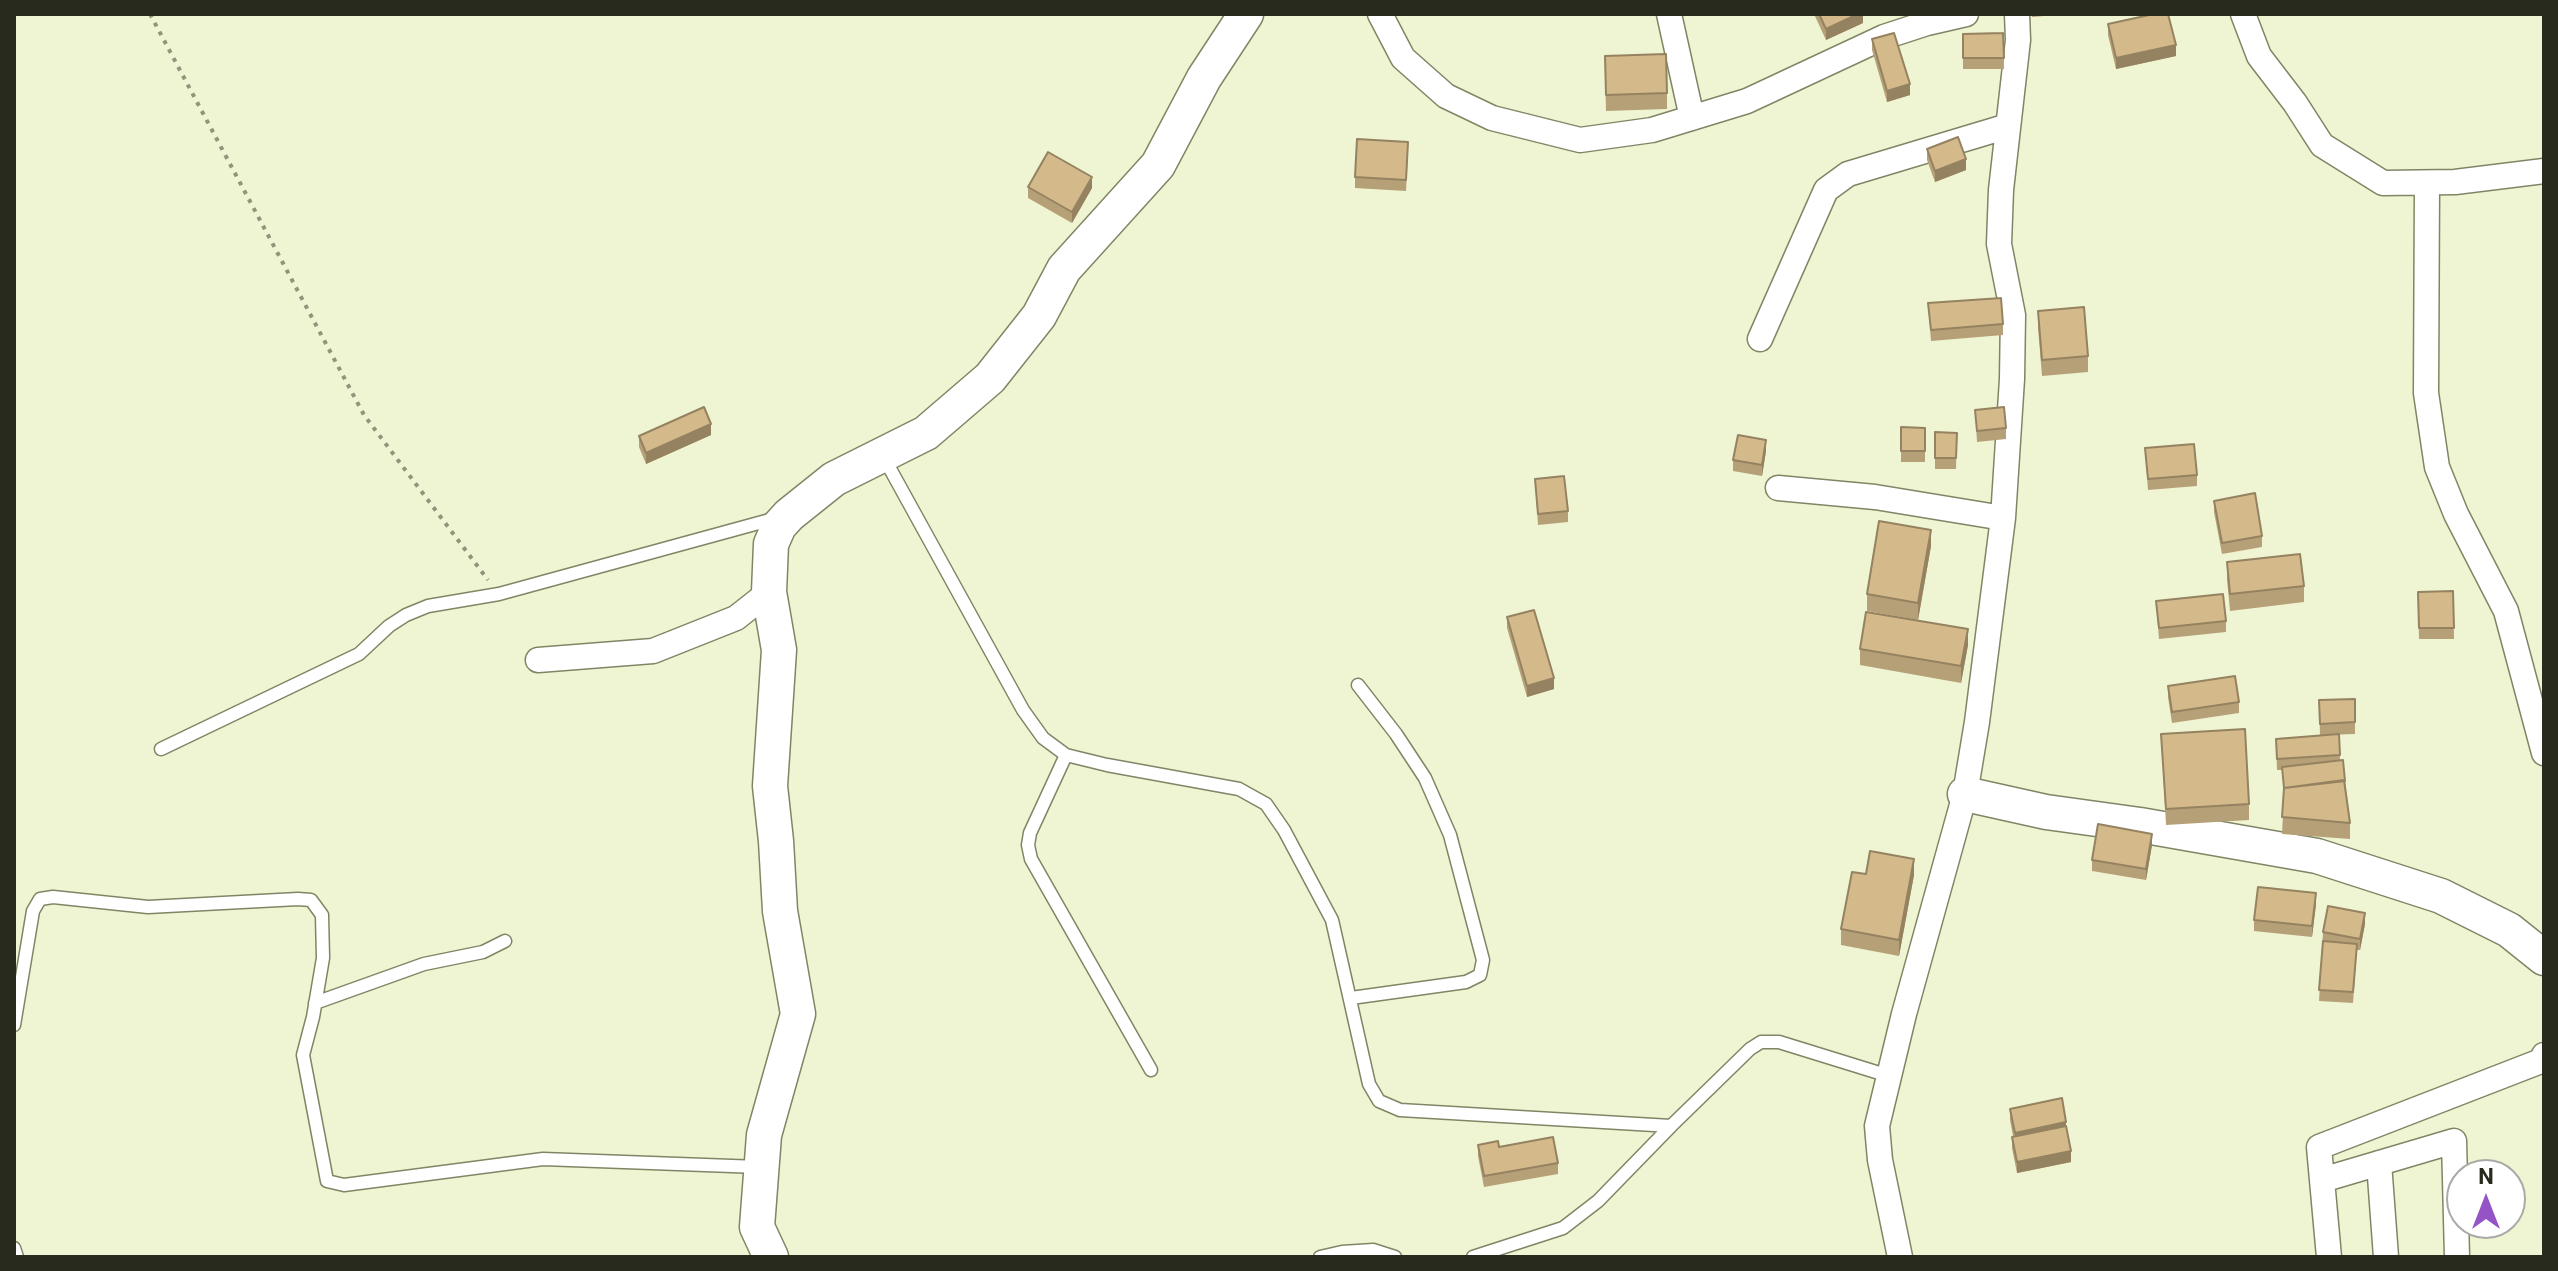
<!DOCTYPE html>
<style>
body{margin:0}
#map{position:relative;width:2558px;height:1271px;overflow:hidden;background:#eff5d2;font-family:Roboto,sans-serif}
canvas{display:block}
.frame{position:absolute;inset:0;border:16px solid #282a1d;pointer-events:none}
.north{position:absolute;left:2446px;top:1159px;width:80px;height:80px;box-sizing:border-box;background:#fff;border:2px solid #a9aaa5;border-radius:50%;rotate:0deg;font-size:22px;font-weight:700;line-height:32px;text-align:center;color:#282a1d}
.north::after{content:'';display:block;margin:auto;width:28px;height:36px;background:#9553c8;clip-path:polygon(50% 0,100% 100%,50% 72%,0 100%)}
</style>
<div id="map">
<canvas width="2558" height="1271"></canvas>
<div class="frame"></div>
<div class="north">N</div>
</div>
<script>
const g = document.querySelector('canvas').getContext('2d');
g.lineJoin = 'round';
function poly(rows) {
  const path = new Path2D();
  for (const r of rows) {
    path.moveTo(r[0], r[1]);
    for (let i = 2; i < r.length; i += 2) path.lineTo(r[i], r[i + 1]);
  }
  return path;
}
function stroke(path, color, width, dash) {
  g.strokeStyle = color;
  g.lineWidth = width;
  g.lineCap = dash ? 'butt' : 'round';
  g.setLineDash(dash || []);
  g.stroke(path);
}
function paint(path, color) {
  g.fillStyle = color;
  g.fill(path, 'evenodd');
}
const lane = poly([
 [883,456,1023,710,1043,738,1066,755,1107,765,1239,789,1266,804,1284,830,1332,920,1369,1084,1379,1101,1400,1110,1671,1126],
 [161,749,359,654,389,626,406,615,428,606,499,594,777,518],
 [1066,755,1030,833,1028,845,1031,859,1151,1070],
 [1351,998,1466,982,1480,975,1483,960,1450,835,1425,778,1396,734,1358,685],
 [315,1003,424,964,483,952,505,941],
 [14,1025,33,911,40,899,53,897,148,907,298,899,311,900,322,915,323,958,313,1017,303,1055,327,1181,344,1185,543,1159,759,1167],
 [14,1248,17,1257],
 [1320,1257,1342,1252,1373,1250,1395,1257],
 [1473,1257,1563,1228,1598,1201,1671,1126,1750,1049,1761,1042,1779,1042,1889,1076]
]);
const street = poly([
 [1380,14,1403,58,1446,96,1492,118,1580,140,1652,130,1747,101,1884,37,1927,23,1966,14],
 [1669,14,1692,118],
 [2243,14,2259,56,2295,103,2322,145,2383,183,2455,182,2544,171],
 [2427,183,2426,393,2437,467,2456,514,2506,611,2544,753],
 [1760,339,1826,190,1848,174,2008,126],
 [1778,488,1875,497,2003,518],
 [538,660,653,651,736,618,769,592],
 [2379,1163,2386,1257],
 [2322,1180,2454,1141,2457,1257],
 [1900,1257,1880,1160,1877,1126,1904,1014,1965,794,1977,722,2003,518,2012,379,2013,315,1999,244,2001,190,2018,40,2017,14],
 [2329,1257,2319,1147,2541,1061,2544,1055]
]);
const secondary = poly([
 [1965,794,2046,812,2140,825,2317,856,2441,896,2509,930,2544,958],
 [771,1257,757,1227,764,1135,798,1014,780,911,776,841,770,786,779,650,769,592,771,544,779,526,789,515,834,479,926,433,990,378,1039,316,1064,269,1158,165,1204,78,1246,14]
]);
stroke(lane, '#808565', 15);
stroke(street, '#808565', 27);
stroke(secondary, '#808565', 37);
stroke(poly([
 [150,14,364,415,488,580]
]), '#90947c', 4, [4, 6]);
stroke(lane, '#fff', 12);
stroke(street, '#fff', 24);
stroke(secondary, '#fff', 34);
paint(poly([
 [1814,14,1863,14,1863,23,1826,40],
 [2032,14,2069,14,2032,17],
 [2108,24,2176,56,2116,69,2108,35],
 [2003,33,2004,69,1963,69,1963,34],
 [1872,39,1910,95,1887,102,1872,50],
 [1605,73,1667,93,1667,109,1606,111],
 [1927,149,1966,170,1935,182,1927,160],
 [1408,153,1406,191,1355,188,1355,177],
 [1028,187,1092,188,1072,223,1028,198],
 [1928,303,2003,324,2003,335,1931,341],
 [2038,311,2088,356,2088,372,2042,376,2038,327],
 [1975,410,2006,428,2006,439,1977,442],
 [1901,427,1925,428,1925,462,1901,462],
 [1935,432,1957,433,1956,469,1935,469],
 [711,435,646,464,639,447,639,436],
 [2145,448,2197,475,2197,486,2148,490],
 [1766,451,1762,476,1733,471,1733,460],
 [1535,479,1568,511,1568,522,1538,525],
 [2214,501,2262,536,2262,547,2222,554,2214,512],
 [1931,546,1918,620,1867,611,1867,594],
 [2227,562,2304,586,2304,602,2230,611,2227,579],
 [2453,591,2454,639,2419,639,2418,592],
 [2156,601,2226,621,2226,632,2159,639],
 [1507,617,1554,689,1527,697,1507,628],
 [1968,645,1961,683,1860,665,1860,649],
 [2168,686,2239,702,2239,713,2172,723,2168,697],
 [2355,699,2355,734,2320,735,2319,700],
 [2161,734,2249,804,2249,820,2166,825],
 [2339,734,2340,760,2345,781,2350,823,2350,839,2282,834,2284,793,2282,770,2277,770,2276,739],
 [2152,845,2146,880,2092,871,2092,860],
 [1866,874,1914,875,1899,956,1841,945,1841,929],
 [2316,904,2312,937,2254,931,2254,920],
 [2365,924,2360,950,2357,950,2353,1003,2319,1001,2323,932],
 [2010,1109,2066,1129,2071,1162,2017,1173,2012,1148,2012,1137,2013,1136,2010,1120],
 [1478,1145,1499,1147,1558,1163,1558,1174,1484,1187,1478,1156]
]), '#b6a077');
paint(poly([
 [1858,14,1863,14,1863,23,1826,40,1826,29],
 [2176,45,2176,56,2116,69,2116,58],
 [1910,84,1910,95,1887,102,1887,91],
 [1966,159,1966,170,1935,182,1935,171],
 [1092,177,1092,188,1072,223,1072,212],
 [711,424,711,435,646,464,646,453],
 [1766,440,1766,451,1762,476,1762,465],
 [1931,530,1931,546,1918,620,1918,603],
 [1968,629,1968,645,1961,683,1961,666],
 [1554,678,1554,689,1527,697,1527,686],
 [2152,834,2152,845,2146,880,2146,869],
 [1914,859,1914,875,1899,956,1899,940],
 [2316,893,2316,904,2312,937,2312,926],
 [2365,913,2365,924,2360,950,2360,939],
 [2066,1122,2066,1133,2015,1144,2015,1133],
 [2071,1151,2071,1162,2017,1173,2017,1162]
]), '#948261');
const building = poly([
 [1819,14,1858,14,1826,29,1819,14],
 [2154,14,2168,14,2176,45,2116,58,2108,24,2154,14],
 [1894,33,1910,84,1887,91,1872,39,1894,33],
 [2003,33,2004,58,1963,58,1963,34,2003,33],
 [1666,54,1667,93,1606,95,1605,56,1666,54],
 [1958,137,1966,159,1935,171,1927,149,1958,137],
 [1357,139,1408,142,1406,180,1355,177,1357,139],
 [1048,152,1092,177,1072,212,1028,187,1048,152],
 [2001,298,2003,324,1931,330,1928,303,2001,298],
 [2084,307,2088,356,2042,360,2038,311,2084,307],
 [704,407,711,424,646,453,639,436,704,407],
 [2004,407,2006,428,1977,431,1975,410,2004,407],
 [1901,427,1925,428,1925,451,1901,451,1901,427],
 [1935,432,1957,433,1956,458,1935,458,1935,432],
 [1738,435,1766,440,1762,465,1733,460,1738,435],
 [2194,444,2197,475,2148,479,2145,448,2194,444],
 [1564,476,1568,511,1538,514,1535,479,1564,476],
 [2255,493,2262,536,2222,543,2214,501,2255,493],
 [1879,521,1931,530,1918,603,1867,594,1879,521],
 [2300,554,2304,586,2230,594,2227,562,2300,554],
 [2453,591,2454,628,2419,628,2418,592,2453,591],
 [2223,594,2226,621,2159,628,2156,601,2223,594],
 [1534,610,1554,678,1527,686,1507,617,1534,610],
 [1866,612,1968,629,1961,666,1860,649,1866,612],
 [2235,676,2239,702,2172,712,2168,686,2235,676],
 [2355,699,2355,722,2320,724,2319,700,2355,699],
 [2245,729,2249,804,2166,809,2161,734,2245,729],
 [2339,734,2340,755,2277,759,2276,739,2339,734],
 [2343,760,2345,781,2284,788,2282,767,2343,760],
 [2344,780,2350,823,2282,817,2284,788,2344,780],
 [2098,824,2152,834,2146,869,2092,860,2098,824],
 [1870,851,1914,859,1899,940,1841,929,1852,872,1866,874,1870,851],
 [2258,887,2316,893,2312,926,2254,920,2258,887],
 [2328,906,2365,913,2360,939,2323,932,2328,906],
 [2323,941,2357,944,2353,992,2319,990,2323,941],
 [2062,1098,2066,1122,2015,1133,2010,1109,2062,1098],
 [2066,1126,2071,1151,2017,1162,2012,1137,2066,1126],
 [1553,1137,1558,1163,1484,1176,1478,1145,1498,1141,1499,1147,1553,1137]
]);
paint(building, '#d4ba8a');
stroke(building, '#948261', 2);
</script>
